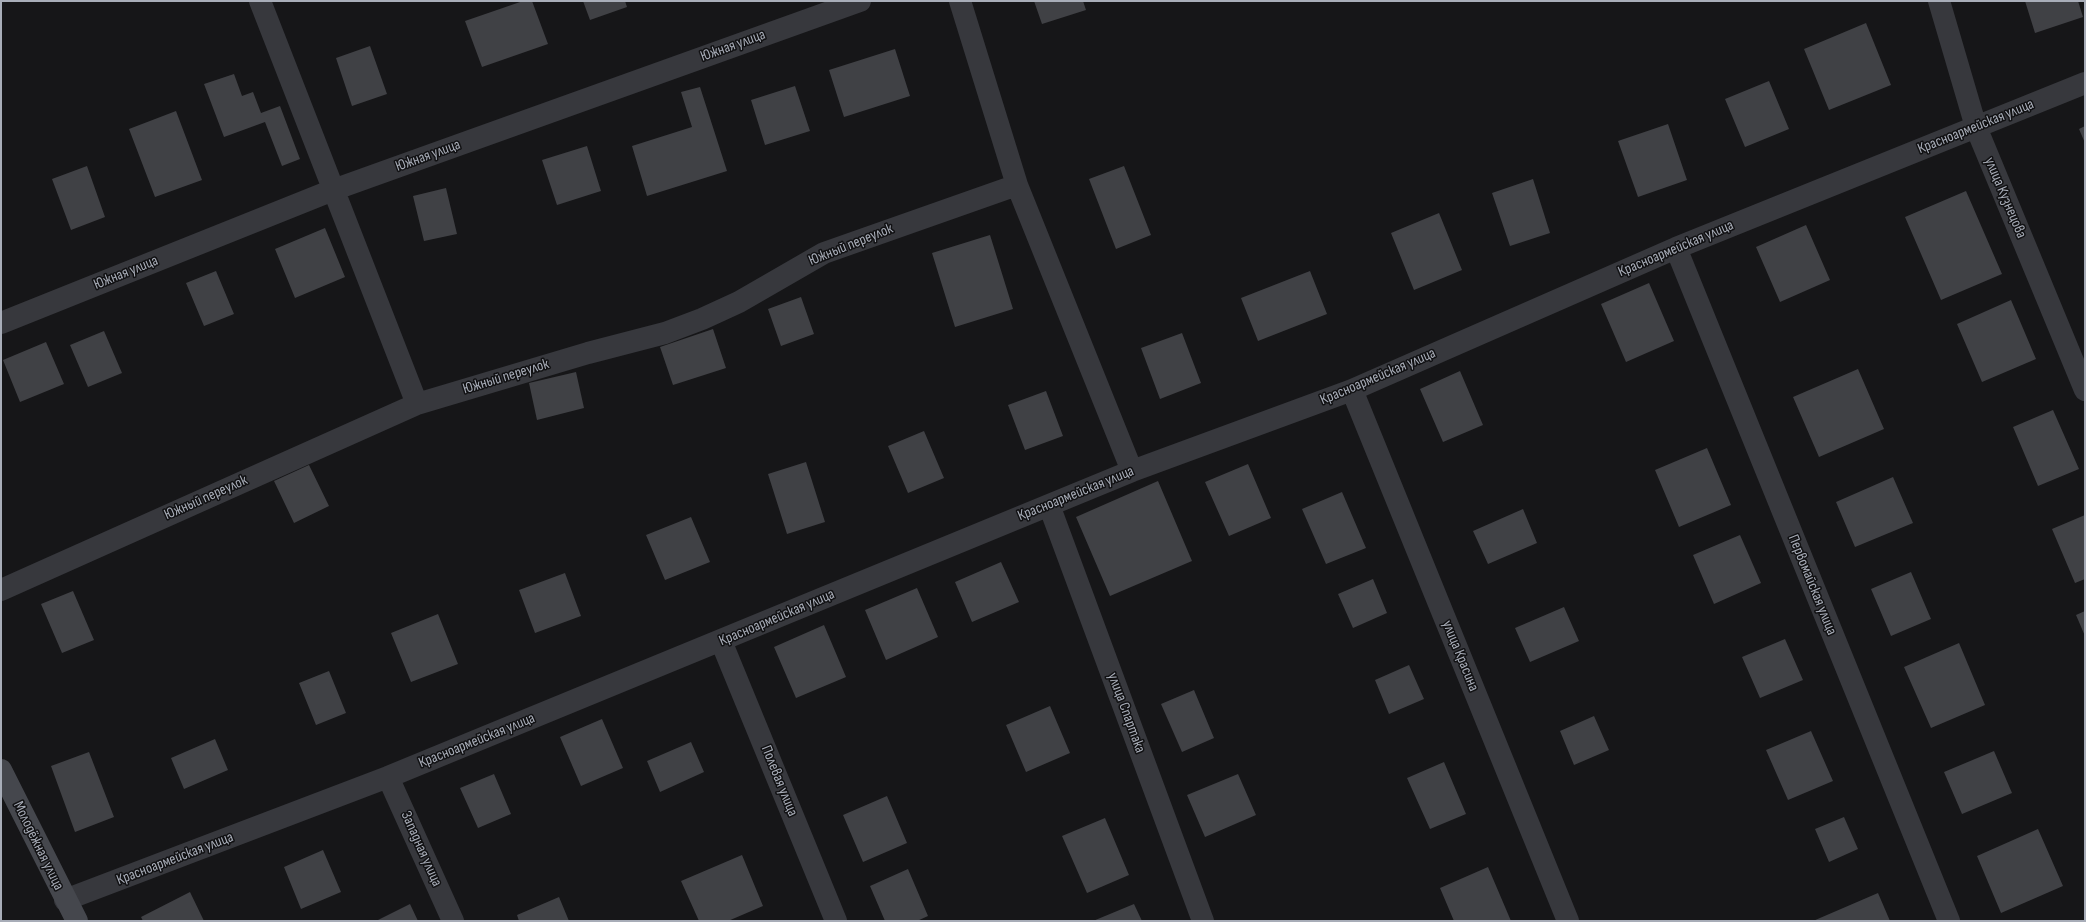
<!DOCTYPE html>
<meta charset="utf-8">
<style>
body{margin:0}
#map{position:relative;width:2086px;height:922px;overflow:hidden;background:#161618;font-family:"Sofia Sans Condensed",sans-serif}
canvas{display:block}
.frame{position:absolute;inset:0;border:2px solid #a8adb8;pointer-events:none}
</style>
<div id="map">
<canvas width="2086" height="922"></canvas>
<div class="frame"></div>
</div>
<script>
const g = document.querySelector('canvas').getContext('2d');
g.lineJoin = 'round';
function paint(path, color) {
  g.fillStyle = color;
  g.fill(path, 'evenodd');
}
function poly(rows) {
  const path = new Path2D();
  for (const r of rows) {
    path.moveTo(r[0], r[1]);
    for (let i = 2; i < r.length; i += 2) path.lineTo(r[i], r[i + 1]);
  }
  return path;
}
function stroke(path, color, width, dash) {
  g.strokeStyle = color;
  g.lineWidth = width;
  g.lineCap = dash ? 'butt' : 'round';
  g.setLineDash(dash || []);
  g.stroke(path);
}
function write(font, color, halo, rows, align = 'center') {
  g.font = font + ' "Sofia Sans Condensed",sans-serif';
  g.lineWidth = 3;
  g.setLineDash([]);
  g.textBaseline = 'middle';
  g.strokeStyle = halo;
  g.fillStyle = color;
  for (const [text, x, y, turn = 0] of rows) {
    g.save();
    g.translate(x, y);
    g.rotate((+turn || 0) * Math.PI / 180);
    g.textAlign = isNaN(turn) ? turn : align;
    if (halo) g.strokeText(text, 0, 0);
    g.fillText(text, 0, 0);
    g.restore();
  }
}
paint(poly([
 [523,1,532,1,548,44,482,67,465,21],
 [583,1,625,1,627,7,590,20],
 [1034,1,1083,1,1086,10,1042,24],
 [2025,1,2078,1,2083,17,2035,33],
 [1866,23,1891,85,1829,110,1804,49],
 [370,46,387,94,352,106,336,58],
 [895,49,910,96,844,117,829,70],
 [234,74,242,96,253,92,261,113,280,106,300,159,282,166,265,122,224,137,204,84],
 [1769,81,1789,129,1745,147,1725,99],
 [795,86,810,131,765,145,751,100],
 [700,87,727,171,647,196,632,146,692,127,681,92],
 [176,111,202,180,155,197,129,129],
 [1668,124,1687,180,1638,197,1618,141],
 [2085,126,2085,143,2079,129],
 [587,146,601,191,557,205,542,160],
 [87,166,105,217,71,230,52,179],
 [1124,166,1151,235,1116,249,1089,179],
 [1533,179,1550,233,1510,246,1492,193],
 [446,188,457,234,424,241,413,196],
 [1966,191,2002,274,1941,300,1905,217],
 [1439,213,1462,270,1414,290,1391,233],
 [1806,225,1830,280,1780,302,1756,247],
 [325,228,345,277,295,298,275,249],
 [990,235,1013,309,955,327,932,253],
 [216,271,234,314,204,326,186,283],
 [1310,271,1327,314,1258,341,1241,298],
 [1649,283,1674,341,1626,362,1601,304],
 [801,297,814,334,781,346,768,309],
 [2011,300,2036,359,1982,382,1957,324],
 [713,329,726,368,673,385,660,347],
 [104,331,122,373,88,387,70,345],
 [1182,333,1201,383,1160,399,1141,348],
 [46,342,64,384,20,402,3,360],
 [1858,369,1884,429,1819,457,1793,397],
 [1460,371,1483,425,1443,442,1420,389],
 [576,372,584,408,537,420,529,383],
 [1046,391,1063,436,1025,450,1008,405],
 [2053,410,2079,469,2038,486,2013,427],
 [924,431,944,478,908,493,888,446],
 [1707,448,1731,505,1679,527,1655,470],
 [806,462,825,522,787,534,768,474],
 [1248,464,1271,518,1229,536,1205,482],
 [309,465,329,506,294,523,274,481],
 [1893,477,1913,523,1855,547,1836,502],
 [1158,481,1192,561,1110,596,1076,517],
 [1342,492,1366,548,1326,564,1302,509],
 [1523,509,1537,543,1488,564,1473,531],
 [2085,515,2085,579,2075,583,2052,529],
 [691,517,710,562,665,580,646,535],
 [1740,535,1761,583,1714,604,1693,555],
 [1001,562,1019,602,972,622,955,582],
 [1911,572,1931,619,1891,636,1871,589],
 [565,573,581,616,535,633,519,590],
 [1373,579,1387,613,1353,628,1338,594],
 [917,588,938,637,886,660,865,610],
 [73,591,94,640,62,653,41,604],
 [1564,607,1579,641,1530,662,1515,628],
 [2085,611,2085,636,2076,615],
 [438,614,458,664,411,682,391,633],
 [824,625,846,677,796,698,774,647],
 [1785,639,1803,680,1760,698,1742,657],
 [1959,643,1985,705,1931,728,1904,667],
 [1409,665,1424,699,1389,714,1375,680],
 [329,671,346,713,316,725,299,683],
 [1194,690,1214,738,1182,752,1161,704],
 [1050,706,1070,753,1026,772,1006,725],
 [1594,716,1609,750,1574,765,1560,731],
 [602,719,623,768,581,786,560,737],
 [1811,731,1833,781,1788,800,1766,750],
 [215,739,228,770,184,789,171,758],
 [691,742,704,772,660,792,647,761],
 [1994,751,2012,793,1962,814,1944,772],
 [89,752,114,817,75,832,51,766],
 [1444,762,1466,814,1430,829,1407,778],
 [494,774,511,814,478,828,460,788],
 [1238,774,1256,815,1205,837,1187,795],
 [887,796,907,843,863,862,843,815],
 [1844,817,1858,849,1829,862,1815,829],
 [1105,818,1129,875,1087,893,1062,836],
 [2038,829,2063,886,2001,913,1977,856],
 [323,850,341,892,301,909,284,867],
 [742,855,763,906,728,921,699,921,681,881],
 [1488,867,1511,921,1454,921,1440,888],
 [908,869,928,916,917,921,885,921,870,886],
 [190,892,204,921,143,921,141,917],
 [1878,893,1890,921,1813,921],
 [559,897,569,921,519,921,517,915],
 [410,904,418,921,376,921],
 [1134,904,1142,921,1093,921]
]), '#404145');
stroke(poly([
 [260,1,417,404],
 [960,1,1017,185,1132,471],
 [1939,1,1976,127,2085,390],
 [1676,248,1949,921],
 [1,323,333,190,860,1],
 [1352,390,1568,921],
 [1049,505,1203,921],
 [1,590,417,404,588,353,665,333,702,319,739,302,824,253,1017,185],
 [721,641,836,921],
 [388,777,453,921],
 [65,900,388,777,1132,471,1352,390,1676,248,2085,83]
]), '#37383d', 22);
stroke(poly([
 [1,770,77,921]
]), '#45474d', 22);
write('15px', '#a8adb8', '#111113', [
 ["Южная улица",733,46,-20],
 ["Красноармейская улица",1976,127,-22],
 ["Южная улица",428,156,-20],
 ["улица Кузнецова",2005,198,67],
 ["Южный переулок",851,245,-22],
 ["Красноармейская улица",1676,249,-23],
 ["Южная улица",126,273,-22],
 ["Южный переулок",506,377,-17],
 ["Красноармейская улица",1378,377,-23],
 ["Красноармейская улица",1076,494,-22],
 ["Южный переулок",206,498,-24],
 ["Первомайская улица",1812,585,68],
 ["Красноармейская улица",777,618,-23],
 ["улица Красина",1460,656,68],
 ["улица Спартака",1126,713,70],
 ["Красноармейская улица",477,741,-22],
 ["Полевая улица",779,781,68],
 ["Молодёжная улица",38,846,64],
 ["Западная улица",421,849,66],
 ["Красноармейская улица",175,859,-21]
]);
</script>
